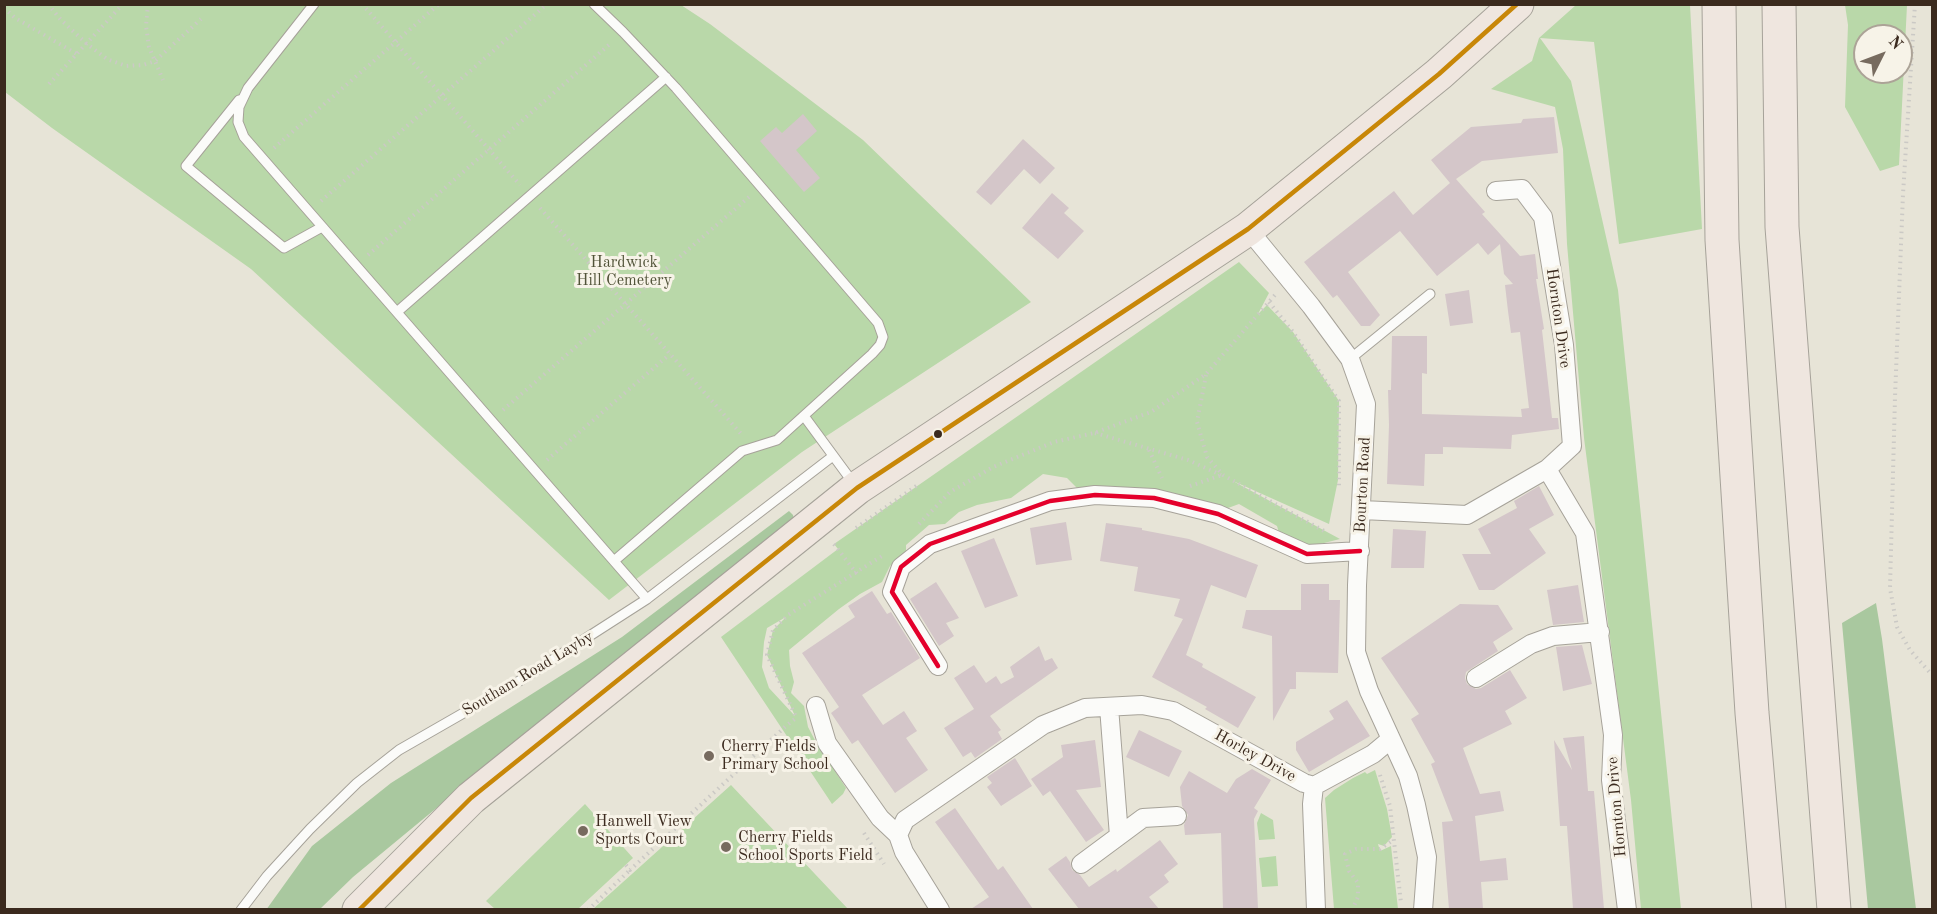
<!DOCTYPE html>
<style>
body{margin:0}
#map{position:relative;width:1937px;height:914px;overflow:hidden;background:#e7e4d7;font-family:"Old Standard TT",serif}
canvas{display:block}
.frame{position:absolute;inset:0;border:6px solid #3b2a1e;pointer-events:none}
.north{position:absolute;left:1853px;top:24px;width:60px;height:60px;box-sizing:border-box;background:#f7f3e8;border:2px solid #aca397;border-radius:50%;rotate:48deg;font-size:16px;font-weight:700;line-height:24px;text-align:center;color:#3b2a1e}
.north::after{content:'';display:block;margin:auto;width:21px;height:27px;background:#776b5f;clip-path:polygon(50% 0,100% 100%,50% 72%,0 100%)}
</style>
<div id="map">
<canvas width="1937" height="914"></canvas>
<div class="frame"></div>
<div class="north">N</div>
</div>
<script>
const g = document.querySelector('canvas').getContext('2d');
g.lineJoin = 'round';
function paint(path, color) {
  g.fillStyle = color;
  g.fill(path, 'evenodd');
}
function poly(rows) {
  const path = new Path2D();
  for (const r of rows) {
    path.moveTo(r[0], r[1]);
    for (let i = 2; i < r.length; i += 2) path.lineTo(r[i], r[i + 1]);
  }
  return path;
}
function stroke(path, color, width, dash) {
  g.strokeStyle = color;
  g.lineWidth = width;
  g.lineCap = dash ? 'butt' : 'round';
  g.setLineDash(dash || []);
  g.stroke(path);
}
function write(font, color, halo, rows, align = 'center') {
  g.font = font + ' "Old Standard TT",serif';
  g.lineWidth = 6;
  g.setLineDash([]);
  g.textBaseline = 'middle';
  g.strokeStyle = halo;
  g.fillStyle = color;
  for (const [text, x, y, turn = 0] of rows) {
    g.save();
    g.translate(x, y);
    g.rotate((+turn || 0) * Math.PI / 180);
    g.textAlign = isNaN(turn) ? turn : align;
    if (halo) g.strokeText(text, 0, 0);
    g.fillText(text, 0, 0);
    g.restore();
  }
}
paint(poly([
 [4,5,681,5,710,24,863,140,1031,302,802,452,609,600,251,269,52,128,5,92],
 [1576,5,1690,5,1702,229,1619,244,1594,42,1540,38,1571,81,1618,290,1681,909,1641,909,1631,800,1584,438,1567,244,1563,149,1555,107,1491,89,1532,61,1539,38],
 [1845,5,1907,5,1899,165,1880,171,1845,107,1848,25],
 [1865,36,1901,36,1901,72,1865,72],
 [1239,262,1269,293,1258,314,1267,305,1293,332,1339,401,1338,480,1329,524,1233,481,1340,539,1312,546,1280,536,1277,526,1239,504,1228,508,1171,502,1086,497,1067,478,1043,474,1011,498,977,505,959,512,945,524,929,525,906,545,906,551,890,566,882,582,860,594,839,609,789,650,790,666,794,682,791,693,804,706,808,727,816,742,846,788,843,794,832,804,721,637,838,549,834,544],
 [786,617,773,630,767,655,795,716,769,688,762,667,764,642,767,628],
 [1375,770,1387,809,1392,837,1384,846,1378,844,1380,851,1391,846,1398,909,1334,909,1325,798,1334,790,1353,778,1365,772,1367,774],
 [731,785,848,909,593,909],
 [585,804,633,858,578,909,495,909,486,901],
 [1261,813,1273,820,1275,839,1259,840,1257,823],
 [1276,856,1278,886,1262,887,1259,858]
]), '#b9d8a9');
paint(poly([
 [789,511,793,515,795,527,468,782,353,877,320,909,266,910,312,846,391,783,622,637],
 [1876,603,1882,639,1916,909,1868,909,1842,623]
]), '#a9c89f');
paint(poly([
 [803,114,817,131,796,150,820,178,804,192,760,141,776,127,782,133],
 [1554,117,1558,153,1482,161,1456,179,1485,212,1482,214,1520,256,1535,254,1538,279,1536,279,1544,329,1542,330,1552,418,1558,418,1559,429,1512,435,1511,449,1443,447,1443,454,1425,454,1424,486,1387,484,1389,425,1388,390,1391,390,1392,336,1427,336,1427,374,1422,373,1422,414,1522,417,1521,409,1529,408,1520,332,1511,333,1508,311,1505,285,1513,284,1504,274,1500,244,1488,255,1478,243,1437,276,1400,231,1348,272,1380,315,1370,326,1361,326,1337,295,1333,298,1304,262,1394,191,1413,215,1450,183,1431,160,1471,127,1521,123,1523,119],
 [1023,139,1055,168,1040,184,1024,169,991,205,976,192],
 [1052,193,1069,208,1064,213,1084,231,1058,259,1022,228],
 [1469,290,1473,323,1450,326,1445,294],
 [1539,486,1554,515,1529,529,1546,553,1494,590,1479,590,1462,554,1491,554,1478,529,1517,508,1514,501],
 [1066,522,1072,560,1036,565,1030,528],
 [1106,523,1142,528,1142,530,1189,539,1258,565,1246,598,1211,585,1186,655,1203,664,1202,667,1256,697,1238,728,1205,709,1207,707,1152,677,1183,619,1174,616,1180,599,1134,591,1138,567,1100,561],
 [1393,529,1426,531,1424,568,1391,568],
 [994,538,1018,596,985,608,961,551],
 [936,582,959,618,946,623,954,636,939,646,910,599],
 [1301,584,1329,584,1329,600,1340,600,1338,673,1296,672,1296,689,1290,689,1273,721,1272,636,1242,628,1246,610,1301,610],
 [1578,585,1584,622,1553,625,1547,590],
 [872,591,887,614,891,612,920,658,862,695,883,725,904,711,917,731,906,738,928,770,895,793,858,740,852,744,831,713,839,707,802,653,855,617,848,606],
 [1460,604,1498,605,1513,629,1493,642,1498,651,1466,672,1465,678,1467,684,1476,689,1481,688,1510,670,1527,698,1505,711,1512,724,1463,748,1480,794,1500,791,1504,811,1475,816,1480,861,1506,858,1508,880,1481,882,1483,909,1449,909,1442,822,1453,821,1431,764,1435,762,1411,719,1419,714,1381,658],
 [1582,645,1592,684,1563,691,1556,647],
 [1039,646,1045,661,1052,658,1058,668,990,716,1001,730,998,732,1002,739,975,758,971,752,963,757,944,728,974,709,954,678,974,665,986,683,996,676,1001,684,1014,677,1010,667],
 [1347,700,1370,736,1309,772,1296,750,1296,742,1334,719,1329,711],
 [1139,730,1182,751,1169,777,1126,757],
 [1584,736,1588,791,1594,791,1604,909,1573,909,1567,826,1560,826,1554,740,1572,770,1563,738],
 [1095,740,1101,787,1076,790,1104,830,1086,842,1050,791,1043,796,1031,779,1063,757,1061,745],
 [1015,758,1032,786,1001,806,987,787,992,783,987,777],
 [1252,769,1271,780,1254,808,1258,811,1254,819,1258,909,1223,909,1221,833,1185,835,1184,825,1188,815,1182,806,1180,787,1189,771,1227,793,1236,779],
 [955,808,998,870,1003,866,1033,909,971,909,989,897,935,822],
 [1160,840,1178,864,1164,875,1169,882,1149,897,1159,909,1079,909,1048,869,1066,856,1070,862,1072,870,1080,875,1089,887,1116,869,1117,872]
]), '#d4c6c9');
const lane = poly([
 [314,4,248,88,239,107,238,122,244,137,647,599],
 [594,4,623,32,676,88,878,323,883,337,880,345,872,354,777,440,742,451,614,561],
 [239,100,186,166,284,248,322,227],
 [397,312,666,77],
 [1350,359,1430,294],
 [804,416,854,484],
 [241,910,267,876,310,829,357,783,399,750,521,680,647,599,833,456]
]);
const street = poly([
 [1496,191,1522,189,1543,217,1564,345,1572,446,1547,469],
 [1248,229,1311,306,1350,359,1366,404,1357,585,1356,652,1369,691,1408,776,1416,805,1427,857,1423,910],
 [1362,510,1467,515,1547,469,1585,533,1613,735,1611,780,1627,910],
 [938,666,892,592,901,567,930,544,1050,501,1095,495,1154,498,1218,514,1307,554,1360,551],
 [1476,678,1531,644,1553,636,1600,632],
 [816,706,827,743,880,818,898,835],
 [1109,707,1119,836],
 [1314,786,1312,804,1316,910],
 [1081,864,1143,818,1177,816],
 [940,910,904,852,898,835,905,820,1043,725,1085,708,1142,705,1173,711,1304,783,1314,786,1373,754,1391,739]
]);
const highway = poly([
 [1719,4,1722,240,1752,713,1769,910],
 [1779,4,1782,227,1834,910],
 [359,910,471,798,857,488,1248,229,1439,74,1517,4]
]);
stroke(lane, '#a6a299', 11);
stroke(street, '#a6a299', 20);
stroke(highway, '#a6a299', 35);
stroke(poly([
 [48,4,61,20,87,44,107,59,126,66,143,65,155,61,201,19],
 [148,4,146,26,149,47,163,80],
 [362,4,520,185],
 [1915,4,1903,194,1895,397,1890,588,1897,627,1910,650,1932,675],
 [4,8,15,18,77,54],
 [49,84,123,4],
 [274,148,439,4],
 [321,201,547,4],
 [540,208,743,436],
 [368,255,611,43],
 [1269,302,1293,332,1339,401,1339,487],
 [1206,375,1197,422,1207,457,1223,475,1326,532],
 [503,410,749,197],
 [1095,433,1188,460,1221,475],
 [1149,450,1162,478],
 [547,460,670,354],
 [1190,486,1222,475],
 [919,524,950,492,993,467,1054,442,1094,433,1151,412,1206,374,1275,295],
 [856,528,919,484],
 [834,544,857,574],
 [795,715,767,655,773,630,788,615,882,556],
 [1380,775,1390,806,1401,903],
 [864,833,884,864],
 [626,865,630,870,786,726,796,718],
 [588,910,630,870],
 [1352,910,1358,897,1358,883,1349,871,1345,854,1356,849,1380,849,1393,840]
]), '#cbc9c5', 4, [1.5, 4.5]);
stroke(lane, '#fbfbf9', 9);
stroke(street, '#fbfbf9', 18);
stroke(highway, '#efe6df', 33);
stroke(poly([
 [359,910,471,798,857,488,1248,229,1439,74,1517,4]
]), '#c88708', 4.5);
stroke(poly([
 [938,666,892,592,901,567,930,544,1050,501,1095,495,1154,498,1218,514,1307,554,1360,551]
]), '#e4002b', 4.5);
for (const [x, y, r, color] of [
 [938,434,5,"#3b2a1e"],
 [709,756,6,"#776b5f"],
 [583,831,6,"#776b5f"],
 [726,847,6,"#776b5f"]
]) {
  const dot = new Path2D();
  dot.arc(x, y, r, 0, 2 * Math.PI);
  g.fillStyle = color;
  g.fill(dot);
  stroke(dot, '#f7f3e8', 2);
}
write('16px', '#515338', '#f7f3e8', [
 ["Hardwick",624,263],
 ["Hill Cemetery",624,281]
]);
write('16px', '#3b2a1e', '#f7f3e8', [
 ["Hornton Drive",1558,318,82],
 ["Bourton Road",1363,485,-87],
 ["Southam Road Layby",528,674,-31],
 ["Horley Drive",1255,756,29],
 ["Hornton Drive",1617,807,-95]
]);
write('16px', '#3b2a1e', '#f7f3e8', [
 ["Cherry Fields",721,747],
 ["Primary School",721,765],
 ["Hanwell View",595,822],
 ["Sports Court",595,840],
 ["Cherry Fields",738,838],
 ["School Sports Field",738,856]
], 'left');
</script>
